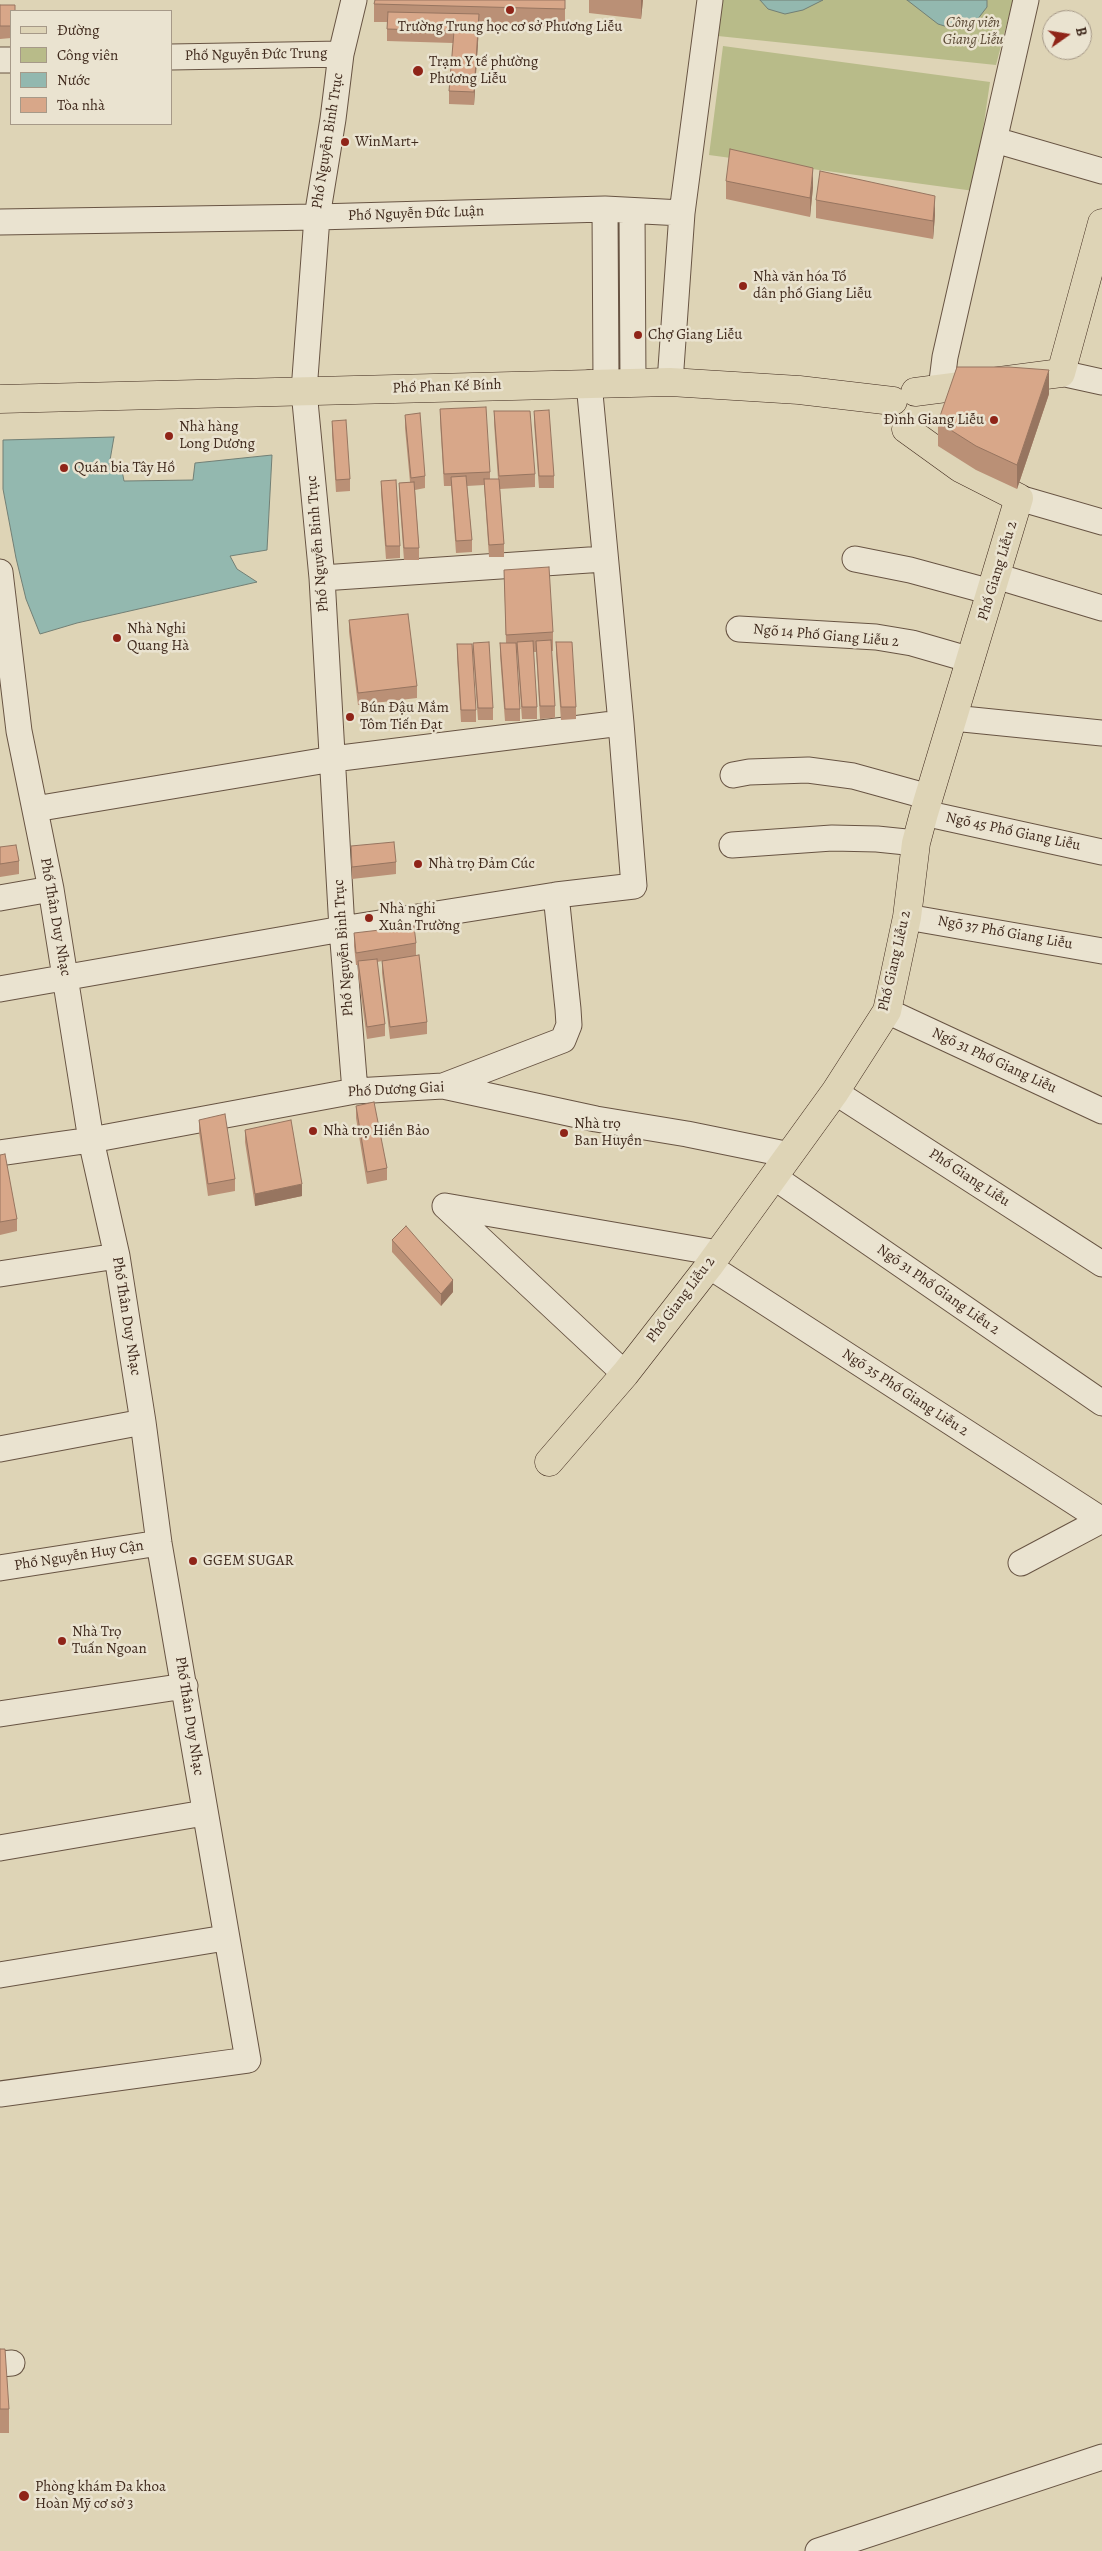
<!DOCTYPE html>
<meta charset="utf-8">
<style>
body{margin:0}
#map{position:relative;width:1102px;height:2551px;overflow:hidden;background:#ded4b6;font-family:Alegreya,serif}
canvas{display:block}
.legend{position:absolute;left:10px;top:10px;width:162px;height:115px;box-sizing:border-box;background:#eae3d0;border:1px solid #a69988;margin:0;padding:6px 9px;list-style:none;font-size:15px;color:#402a1d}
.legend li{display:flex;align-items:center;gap:10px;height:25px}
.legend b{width:25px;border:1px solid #a69988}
.north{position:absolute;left:1042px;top:10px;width:50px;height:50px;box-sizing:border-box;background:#eae3d0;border:1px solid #a69988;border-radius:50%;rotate:77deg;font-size:14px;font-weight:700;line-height:20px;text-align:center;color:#402a1d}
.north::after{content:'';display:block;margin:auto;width:18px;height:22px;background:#8f2418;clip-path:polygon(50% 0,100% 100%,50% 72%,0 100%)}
</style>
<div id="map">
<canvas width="1102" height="2551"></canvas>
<ul class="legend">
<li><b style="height:6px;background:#ded4b6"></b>Đường</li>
<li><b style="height:14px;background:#b8bb89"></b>Công viên</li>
<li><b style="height:14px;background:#93b8af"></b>Nước</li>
<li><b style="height:14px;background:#d8a789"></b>Tòa nhà</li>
</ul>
<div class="north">B</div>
</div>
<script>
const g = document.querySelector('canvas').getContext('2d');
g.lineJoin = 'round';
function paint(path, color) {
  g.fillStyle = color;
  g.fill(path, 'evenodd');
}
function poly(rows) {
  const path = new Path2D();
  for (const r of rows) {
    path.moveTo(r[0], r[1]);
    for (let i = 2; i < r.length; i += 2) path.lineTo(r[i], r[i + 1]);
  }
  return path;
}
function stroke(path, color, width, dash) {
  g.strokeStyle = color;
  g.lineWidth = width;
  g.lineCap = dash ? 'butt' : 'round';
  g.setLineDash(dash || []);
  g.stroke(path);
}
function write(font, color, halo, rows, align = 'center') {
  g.font = font + ' Alegreya,serif';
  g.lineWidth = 5;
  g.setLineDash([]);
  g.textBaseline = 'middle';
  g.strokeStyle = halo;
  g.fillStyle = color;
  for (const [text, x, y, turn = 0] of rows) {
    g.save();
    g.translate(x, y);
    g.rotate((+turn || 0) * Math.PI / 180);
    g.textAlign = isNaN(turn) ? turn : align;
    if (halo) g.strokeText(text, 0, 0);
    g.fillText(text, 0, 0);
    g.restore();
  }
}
paint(poly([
 [722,0,1013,0,996,65,718,36],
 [723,46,990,82,974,191,709,155]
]), '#b8bb89');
const water = poly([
 [760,0,823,0,803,10,785,14,768,9,760,0],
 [907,0,987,0,987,7,977,20,951,28,938,24,907,0],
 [114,437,109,466,121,465,124,481,193,480,195,463,272,455,267,550,230,556,237,569,257,582,77,623,40,634,26,599,16,558,3,489,3,440,114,437]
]);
paint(water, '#93b8af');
stroke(water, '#727f75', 1);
const minor = poly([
 [354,0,341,54,333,119,317,217,304,391,322,578,342,929,355,1091],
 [171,57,341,54],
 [0,60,11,60],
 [995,140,1102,171],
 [605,209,606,383],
 [632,211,633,383],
 [0,222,317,217,605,209,682,213],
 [1061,373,1102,382],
 [670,382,682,213,710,0],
 [941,389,945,357,1026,0],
 [1019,498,1102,522],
 [855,559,910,570,991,592],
 [0,572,19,731,51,889,91,1140,117,1256,143,1422,159,1543,248,2060,0,2094],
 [996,576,1102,608],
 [322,578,604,559],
 [739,629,876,637,912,643,971,660],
 [953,718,1102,733],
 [733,775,749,772,808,770,853,776,929,797],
 [35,809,333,759,621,723,589,383],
 [924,813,1102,852],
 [732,845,832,838,877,839,916,843],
 [0,898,51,889],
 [907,917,1102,951],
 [0,989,342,929,556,895,634,886,621,723],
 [887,1011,1102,1111],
 [443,1086,563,1040,569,1025,568,1009,556,895],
 [835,1092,1102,1264],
 [0,1153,91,1140,355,1091,443,1086,596,1119,687,1134,790,1155],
 [774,1177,1102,1403],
 [445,1206,718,1253],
 [445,1206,625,1374],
 [709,1266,1102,1520],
 [0,1274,117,1256],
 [0,1449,143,1422],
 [1021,1563,1102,1520],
 [0,1568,159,1543],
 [0,1714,185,1686],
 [0,1848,204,1813],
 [0,1975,225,1938],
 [0,2364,12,2363],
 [818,2551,1102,2457]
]);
const major = poly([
 [915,392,1061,373,1102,223],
 [0,399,670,382,799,390,893,401],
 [549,1462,625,1374,709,1266,835,1092,887,1011,907,917,916,843,924,813,1019,498,960,468,906,429]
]);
stroke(minor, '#685443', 27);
stroke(major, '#402a1d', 29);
stroke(minor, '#eae3d0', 25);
stroke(major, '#ded4b6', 28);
paint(poly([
 [565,0,565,27,479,25,474,105,449,104,449,91,453,43,387,41,387,22,374,22,374,4],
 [589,0,643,0,641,19,589,13],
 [0,5,11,11,11,38,0,39],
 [726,181,813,187,810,217,726,199],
 [816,200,935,215,933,239,816,218],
 [1049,394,1017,489,976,470,938,446,938,422],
 [440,409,490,472,490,479,498,479,494,423,494,411,535,474,535,487,500,489,504,544,504,557,489,557,484,485,467,486,472,540,472,552,456,553,451,486,444,486,440,421],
 [534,411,554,476,554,488,539,488,534,423],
 [405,415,425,476,425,488,415,490,419,548,419,560,404,560,399,495,399,483,410,482,405,428],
 [332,421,350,479,350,491,336,492,332,434],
 [381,481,400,546,400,558,386,559,381,493],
 [504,570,553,632,553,651,551,651,555,706,555,718,540,719,536,652,533,652,537,707,537,719,522,719,517,653,516,653,520,709,520,721,505,721,500,656,500,643,506,643],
 [349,620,417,686,417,698,358,705,349,632],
 [556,642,576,707,576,719,561,720,556,654],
 [473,643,493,708,493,720,478,720,473,655],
 [457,644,476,710,476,722,461,722,457,657],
 [351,846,396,862,396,874,352,879],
 [0,847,19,861,19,874,0,877],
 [354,933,416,943,416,956,427,1022,427,1034,390,1039,382,973,382,961,377,962,385,1024,385,1036,367,1039,358,973,358,965,356,965,354,946],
 [356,1106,387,1168,387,1180,367,1184,356,1118],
 [199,1120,235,1179,235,1191,208,1196,199,1132],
 [245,1130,302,1196,255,1206,245,1142],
 [0,1155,17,1219,17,1231,0,1235],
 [392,1240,453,1292,441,1306,392,1252],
 [0,2349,9,2409,9,2433,0,2433]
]), '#ba9076');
paint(poly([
 [641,0,643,0,641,19],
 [479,14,479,27,474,105,474,92],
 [813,168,813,187,810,217,810,198],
 [935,196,935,215,933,239,933,221],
 [1049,370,1049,394,1017,489,1017,465],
 [302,1184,302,1196,255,1206,255,1194],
 [453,1280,453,1292,441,1306,441,1294]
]), '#977560');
const building = poly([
 [375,0,565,0,565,9,374,4,375,0],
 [0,5,15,5,15,11,11,11,11,26,0,26,0,5],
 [388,12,479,14,474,92,449,91,454,31,387,29,388,12],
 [730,149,813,168,810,198,726,181,730,149],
 [820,171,935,196,933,221,816,200,820,171],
 [957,367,1009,367,1049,370,1017,465,976,446,938,422,957,367],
 [486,407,490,472,444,474,440,409,486,407],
 [549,410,554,476,539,476,534,411,549,410],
 [494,411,530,411,535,474,499,476,494,411],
 [420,413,425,476,411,478,405,415,420,413],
 [346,420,350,479,336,480,332,421,346,420],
 [466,476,472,540,456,541,451,477,466,476],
 [484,479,499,479,504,544,489,545,484,479],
 [396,480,400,546,386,546,381,481,396,480],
 [414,482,419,548,404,548,399,483,414,482],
 [549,567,553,632,506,635,504,570,549,567],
 [408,614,417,686,358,693,349,620,408,614],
 [551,640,555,706,540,706,536,641,551,640],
 [533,641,537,707,522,707,517,642,533,641],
 [489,642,493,708,478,708,473,643,489,642],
 [556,642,572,642,576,707,561,707,556,642],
 [500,643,516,643,520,709,505,709,500,643],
 [457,644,472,644,476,710,461,710,457,644],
 [394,842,396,862,352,867,351,846,394,842],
 [16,845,19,861,0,864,0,847,16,845],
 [414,926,416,943,356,953,354,933,414,926],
 [419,955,427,1022,390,1027,382,961,419,955],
 [377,959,385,1024,367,1027,358,961,377,959],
 [374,1102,387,1168,367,1172,356,1106,374,1102],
 [225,1114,235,1179,208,1184,199,1120,225,1114],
 [291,1120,302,1184,255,1194,245,1130,291,1120],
 [5,1154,17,1219,0,1222,0,1155,5,1154],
 [406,1226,453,1280,441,1294,392,1240,406,1226],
 [0,2349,5,2349,9,2409,0,2409,0,2349]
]);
paint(building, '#d8a789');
stroke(building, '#977560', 1);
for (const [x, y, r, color] of [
 [510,10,5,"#8f2418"],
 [418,71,6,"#8f2418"],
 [345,142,5,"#8f2418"],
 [743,286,5,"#8f2418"],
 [638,335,5,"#8f2418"],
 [994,420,5,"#8f2418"],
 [169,436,5,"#8f2418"],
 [64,468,5,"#8f2418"],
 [117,638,5,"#8f2418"],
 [350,717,5,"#8f2418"],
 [418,864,5,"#8f2418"],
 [369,918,5,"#8f2418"],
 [313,1131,5,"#8f2418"],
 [564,1133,5,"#8f2418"],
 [193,1561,5,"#8f2418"],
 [62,1641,5,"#8f2418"],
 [24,2496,6,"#8f2418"]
]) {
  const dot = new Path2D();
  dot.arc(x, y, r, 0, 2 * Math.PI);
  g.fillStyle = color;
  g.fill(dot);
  stroke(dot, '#eae3d0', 2);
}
write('italic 15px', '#584733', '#eae3d0', [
 ["Công viên",973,23],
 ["Giang Liễu",973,40]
]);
write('15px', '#402a1d', '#eae3d0', [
 ["Trường Trung học cơ sở Phương Liễu",510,27,"center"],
 ["Trạm Y tế phường",429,62],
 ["Phương Liễu",429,79],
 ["WinMart+",355,142],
 ["Nhà văn hóa Tổ",753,277],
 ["dân phố Giang Liễu",753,294],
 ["Chợ Giang Liễu",648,335],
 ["Đình Giang Liễu",984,420,"right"],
 ["Nhà hàng",179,427],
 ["Long Dương",179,444],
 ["Quán bia Tây Hồ",74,468],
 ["Nhà Nghỉ",127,629],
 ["Quang Hà",127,646],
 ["Bún Đậu Mắm",360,708],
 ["Tôm Tiến Đạt",360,725],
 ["Nhà trọ Đảm Cúc",428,864],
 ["Nhà nghỉ",379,909],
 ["Xuân Trường",379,926],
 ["Nhà trọ",574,1124],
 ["Ban Huyền",574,1141],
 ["Nhà trọ Hiền Bảo",323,1131],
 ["GGEM SUGAR",203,1561],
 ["Nhà Trọ",72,1632],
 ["Tuấn Ngoan",72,1649],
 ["Phòng khám Đa khoa",35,2487],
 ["Hoàn Mỹ cơ sở 3",35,2504]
], 'left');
write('15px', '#402a1d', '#eae3d0', [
 ["Phố Nguyễn Đức Trung",256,55,-1],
 ["Phố Nguyễn Bỉnh Trục",328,141,-81],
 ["Phố Nguyễn Đức Luận",416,214,-2],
 ["Phố Phan Kế Bính",447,387,-2],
 ["Phố Nguyễn Bỉnh Trục",318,544,-95],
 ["Phố Giang Liễu 2",998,571,-73],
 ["Ngõ 14 Phố Giang Liễu 2",826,636,5],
 ["Ngõ 45 Phố Giang Liễu",1013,832,12],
 ["Phố Thân Duy Nhạc",55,917,80],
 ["Ngõ 37 Phố Giang Liễu",1005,933,10],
 ["Phố Nguyễn Bỉnh Trục",344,948,-94],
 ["Phố Giang Liễu 2",895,961,-77],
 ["Ngõ 31 Phố Giang Liễu",994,1061,25],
 ["Phố Dương Giai",396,1090,-3],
 ["Phố Giang Liễu",969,1178,33],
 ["Ngõ 31 Phố Giang Liễu 2",938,1290,35],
 ["Phố Giang Liễu 2",681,1300,-53],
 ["Phố Thân Duy Nhạc",126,1316,81],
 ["Ngõ 35 Phố Giang Liễu 2",905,1393,33],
 ["Phố Nguyễn Huy Cận",79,1556,-9],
 ["Phố Thân Duy Nhạc",189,1716,81]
]);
</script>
